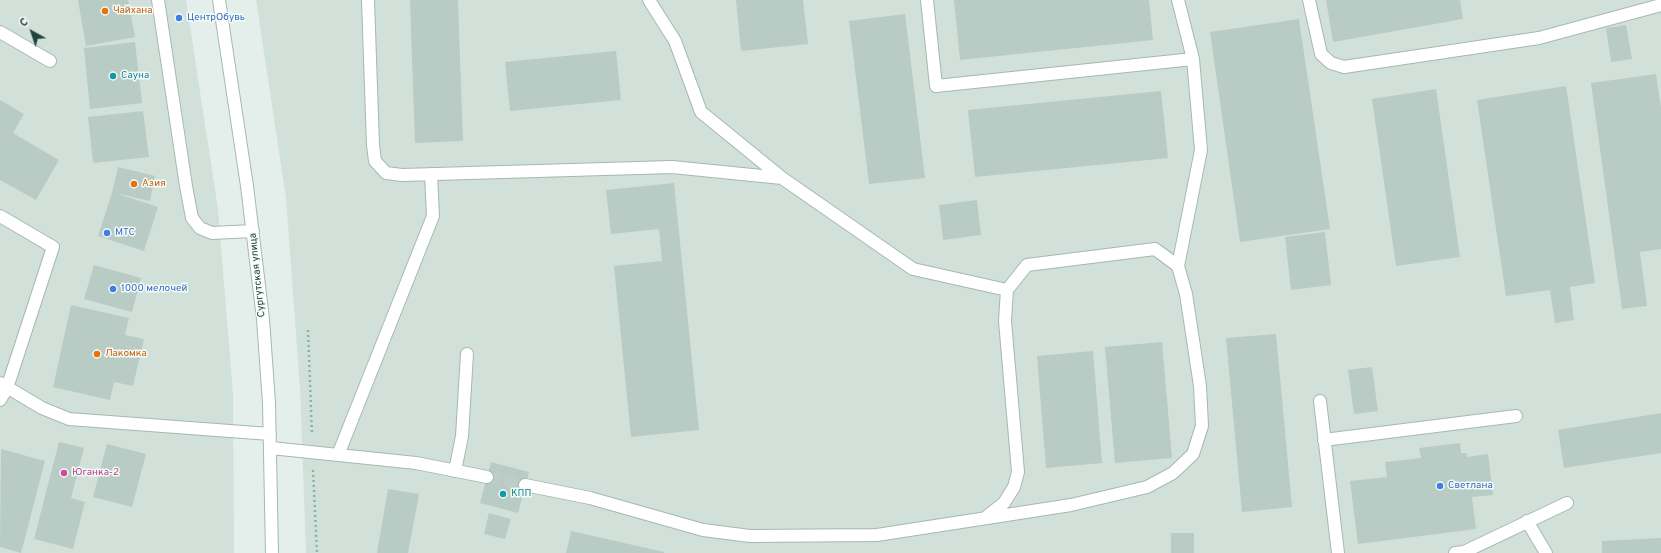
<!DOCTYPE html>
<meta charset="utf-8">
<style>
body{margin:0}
#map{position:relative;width:1661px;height:553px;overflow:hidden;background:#e4efeb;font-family:Overpass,sans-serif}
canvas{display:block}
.north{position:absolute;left:12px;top:12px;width:40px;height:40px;-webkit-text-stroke:3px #f5fbf9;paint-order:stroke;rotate:320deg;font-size:11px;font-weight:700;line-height:16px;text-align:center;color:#20443d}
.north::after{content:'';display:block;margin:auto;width:14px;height:18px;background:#20443d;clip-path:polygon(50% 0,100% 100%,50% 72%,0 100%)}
</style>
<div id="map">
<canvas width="1661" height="553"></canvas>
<div class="north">С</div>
</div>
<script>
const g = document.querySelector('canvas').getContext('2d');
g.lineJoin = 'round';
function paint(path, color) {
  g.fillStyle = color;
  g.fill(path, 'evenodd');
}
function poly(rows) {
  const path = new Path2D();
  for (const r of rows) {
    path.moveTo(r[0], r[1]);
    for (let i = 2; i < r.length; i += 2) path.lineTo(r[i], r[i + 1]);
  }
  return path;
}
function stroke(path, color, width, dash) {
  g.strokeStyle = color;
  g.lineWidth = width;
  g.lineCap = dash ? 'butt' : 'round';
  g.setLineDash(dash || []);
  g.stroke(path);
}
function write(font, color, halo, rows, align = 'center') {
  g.font = font + ' Overpass,sans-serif';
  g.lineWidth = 3;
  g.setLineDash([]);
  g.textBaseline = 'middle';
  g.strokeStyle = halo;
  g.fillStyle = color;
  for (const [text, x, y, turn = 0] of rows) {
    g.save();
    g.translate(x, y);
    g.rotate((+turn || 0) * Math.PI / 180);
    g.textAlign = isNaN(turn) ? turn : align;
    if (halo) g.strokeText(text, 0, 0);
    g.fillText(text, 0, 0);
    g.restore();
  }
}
paint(poly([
 [0,0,186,0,218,209,233,394,234,553,0,553],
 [256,0,1661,0,1661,553,306,553,300,388,286,198]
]), '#d2e0da');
paint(poly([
 [78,0,128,0,135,37,86,46],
 [410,0,458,0,463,141,415,143],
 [736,0,803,0,808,44,741,51],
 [954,0,1149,0,1153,40,960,60],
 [1326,0,1460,0,1463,19,1333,42],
 [905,14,925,178,869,184,849,21],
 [1299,19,1330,229,1240,242,1210,32],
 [1626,25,1632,59,1611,62,1606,28],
 [135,42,142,103,90,109,84,48],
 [616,51,621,100,510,111,505,62],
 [1656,74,1661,107,1661,249,1640,252,1647,306,1622,309,1591,83],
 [1566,86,1595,283,1570,287,1574,320,1555,323,1550,290,1506,296,1477,100],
 [1436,89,1460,257,1396,266,1372,99],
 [1161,91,1168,158,975,177,968,110],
 [0,100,24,114,13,133,59,160,36,200,0,180],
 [143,111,149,157,93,163,88,117],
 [118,167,155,176,150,201,115,193,158,207,144,251,98,236,112,193],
 [674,183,699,430,631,437,614,266,662,261,659,229,611,234,606,190],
 [977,200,981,235,943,240,939,205],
 [1325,232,1331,285,1291,290,1285,237],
 [94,265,141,278,132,312,84,299],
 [71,305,129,318,125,335,144,339,133,386,114,382,110,400,53,387],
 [1276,334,1292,507,1242,512,1226,338],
 [1162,342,1172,458,1115,463,1105,347],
 [1093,351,1102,463,1046,468,1037,356],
 [1372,367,1378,411,1354,414,1348,370],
 [1661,413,1661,453,1564,468,1558,430],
 [59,442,84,448,71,498,85,502,73,549,34,539],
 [1460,443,1461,453,1467,453,1467,457,1488,454,1493,495,1472,497,1476,529,1358,544,1350,481,1387,477,1385,462,1421,458,1419,448],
 [107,444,146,454,132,507,93,497],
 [1,449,45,461,21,553,0,547],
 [491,462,529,472,518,513,480,503],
 [388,489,419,494,408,553,377,553],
 [489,513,511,519,505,539,484,534],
 [571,531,664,552,664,553,566,553],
 [1171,533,1194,533,1194,553,1171,553],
 [1661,538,1661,553,1602,553,1602,541]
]), '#b9cbc5');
stroke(poly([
 [487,477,525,485]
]), '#bdcdc8', 12, [12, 6]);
const minor = poly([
 [158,0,186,186,192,218,200,228,212,233,253,231],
 [219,0,247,186,263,319,269,403,272,553],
 [368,0,373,145,375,161,386,173,402,175,672,167,782,178,913,269,1007,290],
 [649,0,675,41,701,112,782,178],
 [927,0,936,86,1193,59],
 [1309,0,1321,54,1331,63,1344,67,1539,38,1661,5],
 [0,32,50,61],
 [0,216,53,247,7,388,0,400],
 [1178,266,1201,150,1193,59,1178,0],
 [0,383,42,408,69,419,270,434],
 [1320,401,1338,553],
 [1324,440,1516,416],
 [271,448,416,463,487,477],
 [338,455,433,216,431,174],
 [455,471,462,436,467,354],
 [525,485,590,498,703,530,750,536,877,535,1071,505,1147,487,1173,473,1193,454,1202,426,1200,386,1186,294,1178,266,1155,249,1027,265,1007,290,1005,321,1018,472,1014,487,1004,503,985,518],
 [1527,521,1546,553],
 [1455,553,1464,552,1567,503]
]);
stroke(minor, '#a5b8b3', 14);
stroke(poly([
 [308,330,312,435],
 [313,470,317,553]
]), '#80b7ab', 2.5, [2, 3]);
stroke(minor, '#fff', 12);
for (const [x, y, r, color] of [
 [105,11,4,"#e8710a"],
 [179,18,4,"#3f7fe0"],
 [113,76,4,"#0f9aa8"],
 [134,184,4,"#e8710a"],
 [107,233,4,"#3f7fe0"],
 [113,289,4,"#3f7fe0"],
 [97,354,4,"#e8710a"],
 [64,473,4,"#d1479c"],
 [1440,486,4,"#3f7fe0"],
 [503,494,4,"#0f9aa8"]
]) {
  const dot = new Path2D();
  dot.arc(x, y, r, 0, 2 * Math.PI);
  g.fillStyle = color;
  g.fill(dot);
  stroke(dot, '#f5fbf9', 1.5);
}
write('10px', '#c56008', '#f5fbf9', [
 ["Чайхана",113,11],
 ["Азия",142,184],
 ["Лакомка",105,354]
], 'left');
write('10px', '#366cbe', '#f5fbf9', [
 ["ЦентрОбувь",187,18],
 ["МТС",115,233],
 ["1000 мелочей",121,289],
 ["Светлана",1448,486]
], 'left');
write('10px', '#0d838f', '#f5fbf9', [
 ["Сауна",121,76],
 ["КПП",511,494]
], 'left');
write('10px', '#20443d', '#f5fbf9', [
 ["Сургутская улица",258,275,-96]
]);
write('10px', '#b23c85', '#f5fbf9', [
 ["Юганка-2",72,473]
], 'left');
</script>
